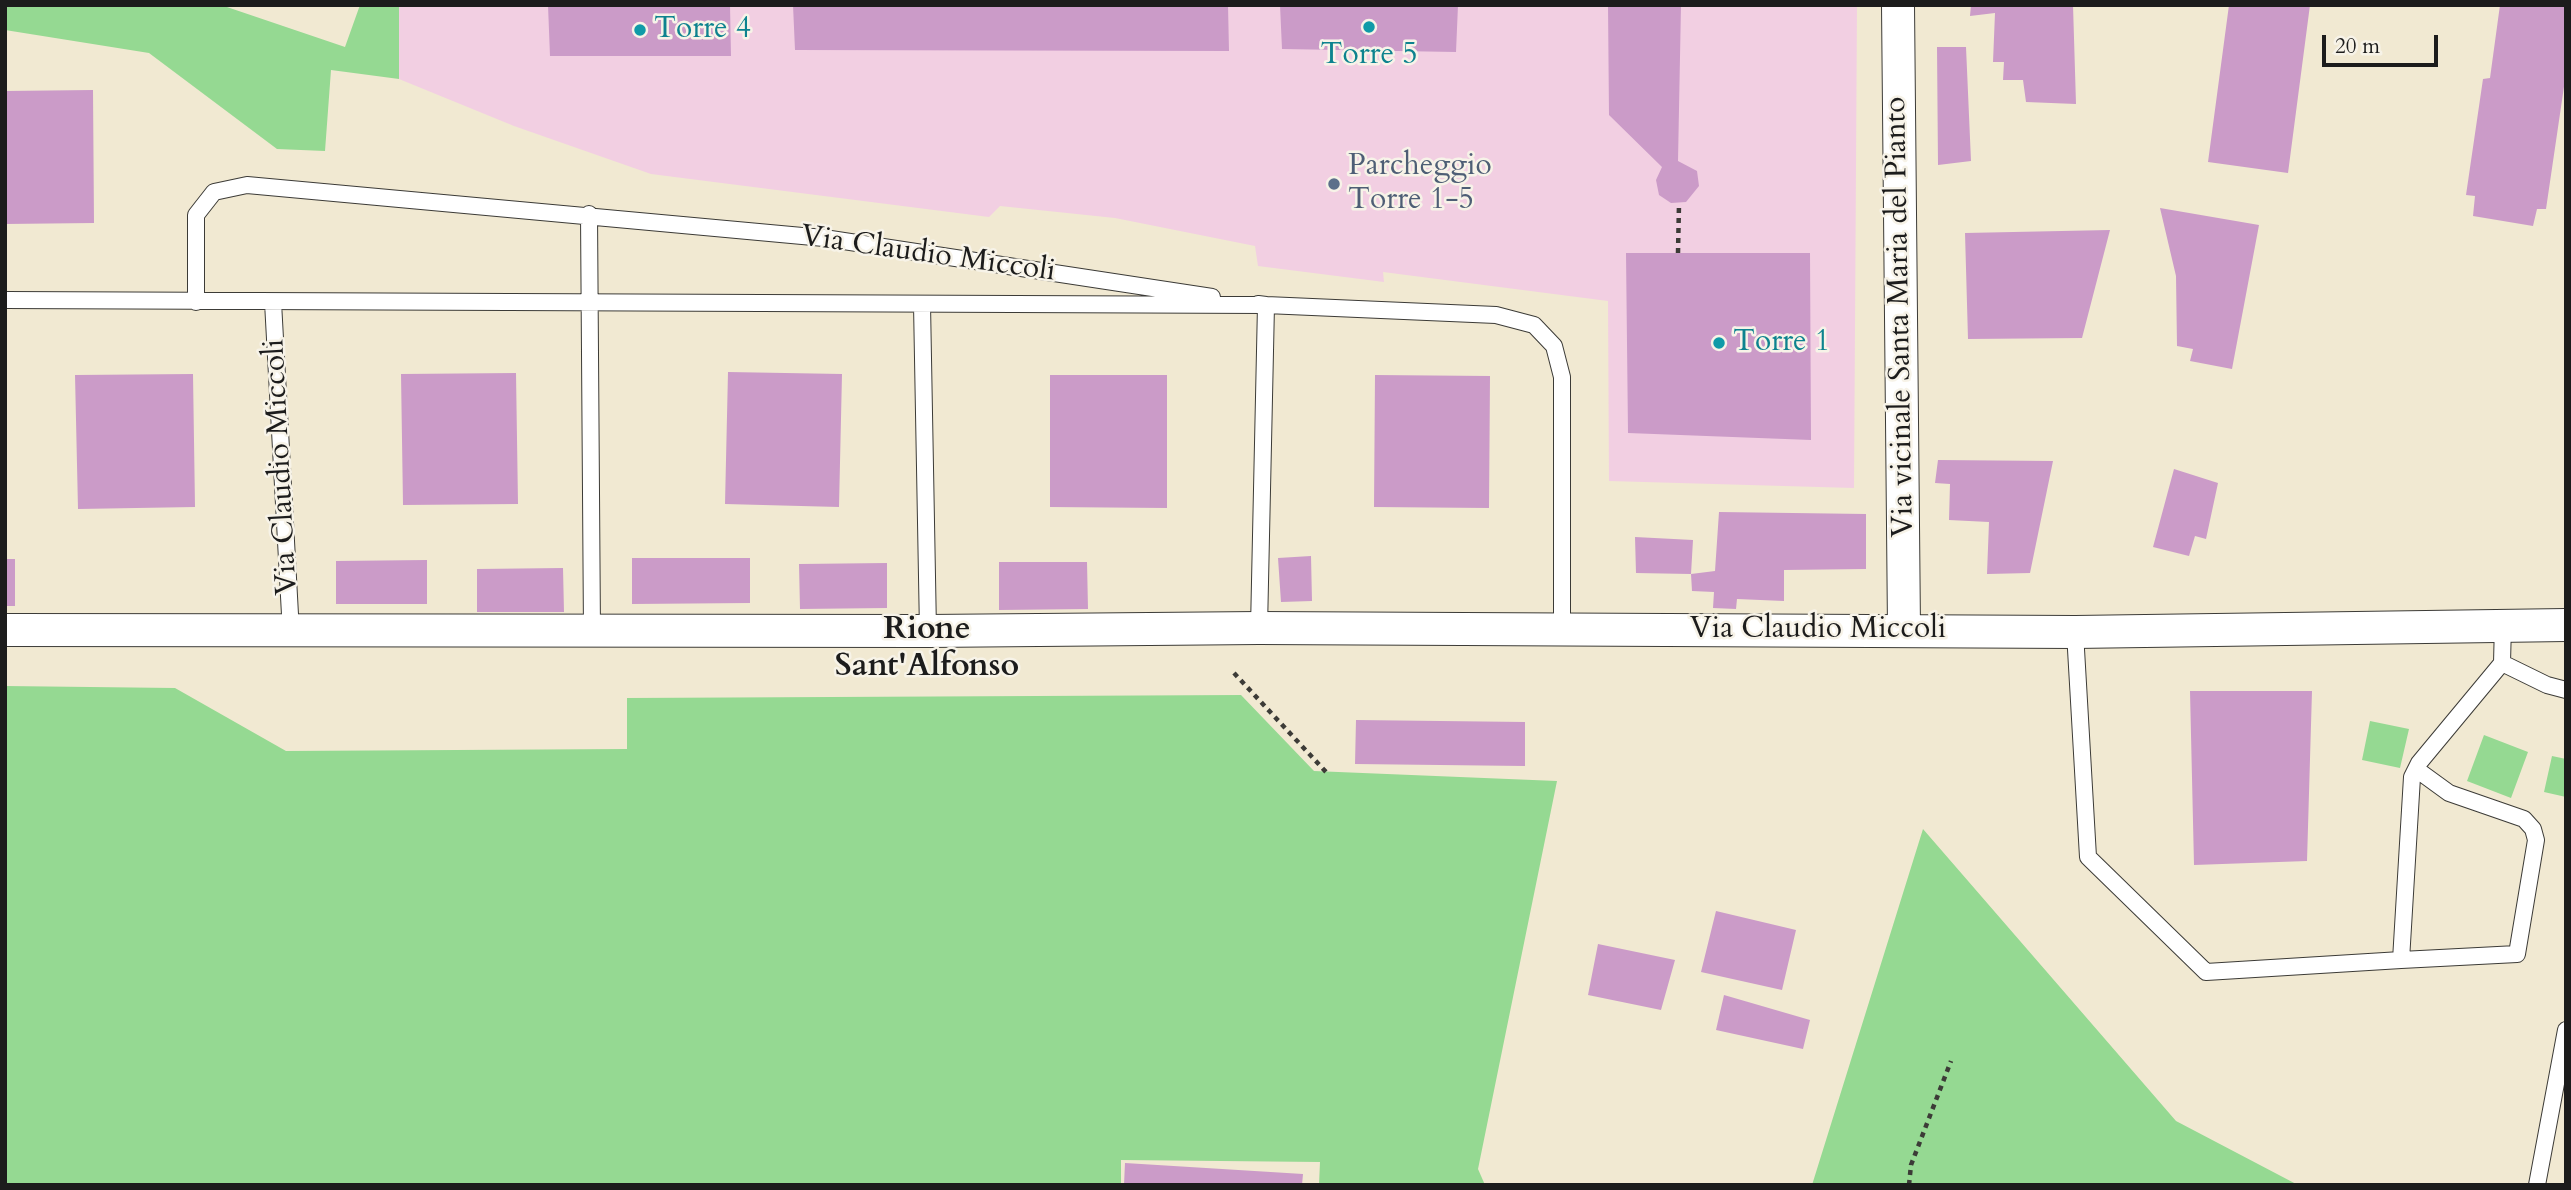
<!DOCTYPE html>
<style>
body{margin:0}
#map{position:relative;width:2571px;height:1190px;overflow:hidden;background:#f1e9d2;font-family:Cardo,serif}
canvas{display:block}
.frame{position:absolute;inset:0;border:7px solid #1c1c1c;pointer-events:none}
.scale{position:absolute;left:2322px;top:35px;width:116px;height:32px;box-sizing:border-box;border:4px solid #1c1c1c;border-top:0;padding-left:9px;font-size:21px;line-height:24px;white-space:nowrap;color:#1c1c1c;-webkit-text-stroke:5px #f7f3e8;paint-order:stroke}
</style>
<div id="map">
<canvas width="2571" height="1190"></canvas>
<div class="frame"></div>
<div class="scale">20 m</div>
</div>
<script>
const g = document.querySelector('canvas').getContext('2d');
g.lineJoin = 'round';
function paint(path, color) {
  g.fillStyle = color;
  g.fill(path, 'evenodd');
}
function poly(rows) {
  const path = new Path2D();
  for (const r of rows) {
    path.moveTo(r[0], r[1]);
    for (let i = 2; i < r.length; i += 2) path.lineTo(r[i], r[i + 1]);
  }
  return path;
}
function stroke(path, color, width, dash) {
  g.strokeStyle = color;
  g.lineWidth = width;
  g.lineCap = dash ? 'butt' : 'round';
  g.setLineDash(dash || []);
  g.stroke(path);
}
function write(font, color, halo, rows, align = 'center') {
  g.font = font + ' Cardo,serif';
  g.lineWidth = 5;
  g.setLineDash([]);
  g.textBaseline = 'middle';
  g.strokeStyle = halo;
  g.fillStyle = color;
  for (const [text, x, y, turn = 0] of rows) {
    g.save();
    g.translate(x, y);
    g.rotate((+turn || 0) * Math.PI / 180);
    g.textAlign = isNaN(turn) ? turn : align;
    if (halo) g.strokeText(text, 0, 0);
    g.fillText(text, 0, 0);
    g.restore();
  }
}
paint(poly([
 [399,5,1857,5,1854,488,1609,481,1608,301,1383,272,1384,282,1258,266,1255,246,1115,218,1000,206,989,217,651,174,514,126,399,79]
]), '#f2cfe2');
paint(poly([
 [5,5,221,5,345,47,360,5,399,5,399,79,331,70,325,151,277,149,149,53,5,30],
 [5,686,175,688,286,751,627,749,627,698,1241,695,1314,771,1557,781,1478,1169,1485,1185,1319,1185,1320,1162,1121,1160,1121,1185,5,1185],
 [2370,721,2409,729,2400,768,2362,760],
 [2484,735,2528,752,2511,798,2467,781],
 [2552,756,2566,759,2566,797,2544,792],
 [1923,829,2176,1121,2298,1185,1812,1185]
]), '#95d992');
paint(poly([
 [548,5,730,5,731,56,550,56],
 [793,5,1228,5,1229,51,795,50],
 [1280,5,1458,5,1456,52,1282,49],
 [1608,5,1681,5,1678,161,1697,171,1699,186,1686,202,1671,203,1659,195,1656,180,1662,167,1609,115],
 [1971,5,2073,5,2076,104,2026,102,2023,80,2003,80,2004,62,1993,62,1995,13,1970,16],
 [2229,5,2310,5,2288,173,2208,162],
 [2500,5,2566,6,2566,73,2546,209,2537,209,2533,226,2473,216,2475,196,2466,195,2483,79,2490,78],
 [1937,47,1966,47,1971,161,1938,165],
 [93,90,94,223,5,224,5,91],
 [2160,208,2259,225,2232,369,2190,361,2193,349,2177,346,2176,276],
 [2110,230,2082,338,1968,339,1965,233],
 [1626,253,1810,253,1811,440,1628,433],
 [728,372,842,374,839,507,725,504],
 [516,373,518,504,403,505,401,374],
 [193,374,195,507,78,509,75,375],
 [1050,375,1167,375,1167,508,1050,507],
 [1375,375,1490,376,1489,508,1374,507],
 [1938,460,2053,461,2030,573,1987,574,1989,522,1949,520,1950,484,1935,483],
 [2174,469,2218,483,2206,539,2195,536,2189,556,2153,547],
 [1719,512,1866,514,1866,569,1784,570,1784,601,1737,599,1736,609,1713,608,1714,592,1692,591,1691,574,1715,571],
 [1635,537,1693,540,1691,574,1636,573],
 [1311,556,1312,601,1281,602,1278,558],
 [632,558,750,558,750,603,632,604],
 [5,559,15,559,15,606,5,606],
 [427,560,427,604,336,604,336,561],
 [999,562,1087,562,1088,609,999,610],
 [887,563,887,608,800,609,799,564],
 [563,568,564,612,477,612,477,569],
 [2190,691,2312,691,2307,861,2194,865],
 [1356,720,1525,722,1525,766,1355,764],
 [1716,911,1796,930,1782,990,1701,972],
 [1598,944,1675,960,1661,1010,1588,995],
 [1724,995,1810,1020,1803,1049,1716,1030],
 [1125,1163,1303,1174,1302,1185,1124,1185]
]), '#cb9bc8');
const lane = poly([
 [589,214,592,632],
 [5,300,1266,305,1496,315,1534,325,1554,346,1562,377,1562,631],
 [196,302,196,215,214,192,247,185,824,238,1212,297],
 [273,302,291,633],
 [922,304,928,631],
 [1258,304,1266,305,1259,628],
 [2075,632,2088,857,2206,972,2401,960,2412,777,2419,763,2502,663,2503,624],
 [2502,663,2547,685,2566,690],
 [2401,960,2517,954,2536,840,2533,829,2524,819,2449,793,2416,769],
 [2537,1185,2566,1030]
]);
const street = poly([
 [1898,5,1904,629],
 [5,630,928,631,1259,628,2075,632,2566,625]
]);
stroke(lane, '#3c3b37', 18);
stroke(street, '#3c3b37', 34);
stroke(poly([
 [1678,253,1679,204],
 [1234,673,1326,772],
 [1909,1185,1911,1165,1951,1061]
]), '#3c3b37', 4.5, [5, 5]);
stroke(lane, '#fff', 16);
stroke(street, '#fff', 32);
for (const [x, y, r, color] of [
 [1369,27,7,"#0f9aa8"],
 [640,30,7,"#0f9aa8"],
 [1334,184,7,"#5c6f8a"],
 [1719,343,7,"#0f9aa8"]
]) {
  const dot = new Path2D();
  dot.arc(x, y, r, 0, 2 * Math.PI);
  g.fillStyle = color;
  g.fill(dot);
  stroke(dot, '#f7f3e8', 2.5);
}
write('30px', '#0d838f', '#f7f3e8', [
 ["Torre 4",654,30],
 ["Torre 5",1369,56,"center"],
 ["Torre 1",1733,343]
], 'left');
write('30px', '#4e5e75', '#f7f3e8', [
 ["Parcheggio",1348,167],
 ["Torre 1-5",1348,201]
], 'left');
write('30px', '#1c1c1c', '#f7f3e8', [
 ["Via Claudio Miccoli",928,255,8],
 ["Via vicinale Santa Maria del Pianto",1901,317,-91],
 ["Via Claudio Miccoli",282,467,-93],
 ["Via Claudio Miccoli",1818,630]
]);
write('bold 32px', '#1c1c1c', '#f7f3e8', [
 ["Rione",927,631],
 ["Sant'Alfonso",927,668]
]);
</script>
